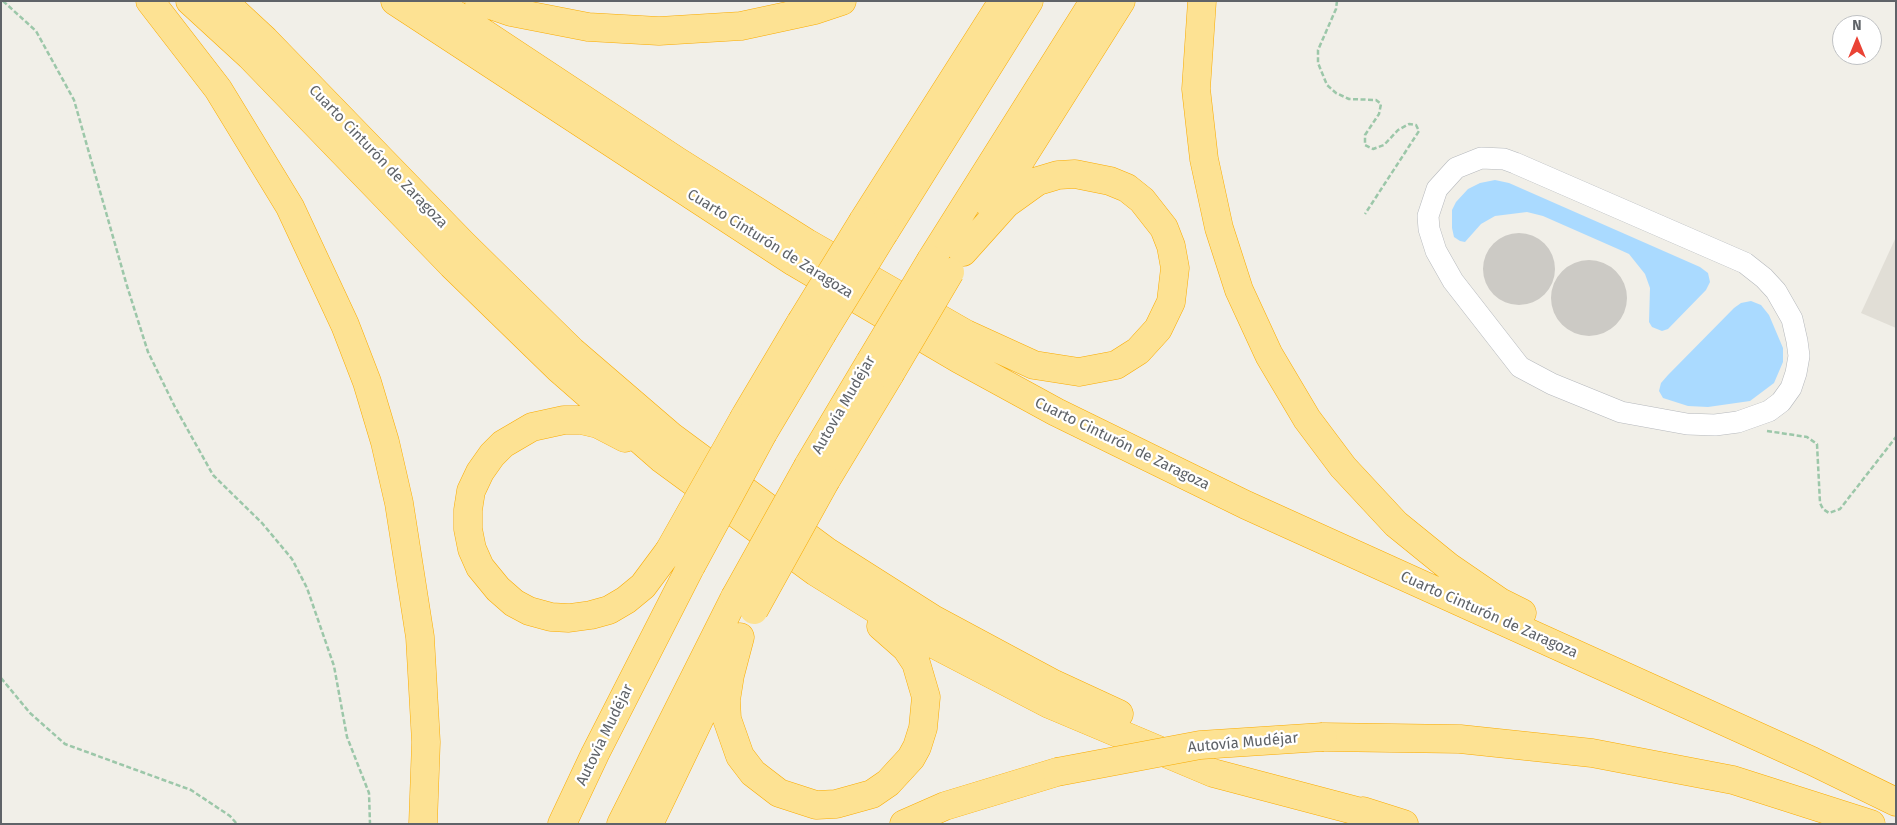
<!DOCTYPE html>
<meta charset="utf-8">
<style>
body{margin:0}
#map{position:relative;width:1897px;height:825px;overflow:hidden;background:#f1efe8;font-family:"Fira Sans",sans-serif}
canvas{display:block}
.frame{position:absolute;inset:0;border:2px solid #5f6368;pointer-events:none}
.north{position:absolute;left:1832px;top:15px;width:50px;height:50px;box-sizing:border-box;background:#fff;border:1px solid #bfc1c3;border-radius:50%;rotate:0deg;font-size:14px;font-weight:700;line-height:20px;text-align:center;color:#5f6368}
.north::after{content:'';display:block;margin:auto;width:18px;height:22px;background:#ea4335;clip-path:polygon(50% 0,100% 100%,50% 72%,0 100%)}
</style>
<div id="map">
<canvas width="1897" height="825"></canvas>
<div class="frame"></div>
<div class="north">N</div>
</div>
<script>
const g = document.querySelector('canvas').getContext('2d');
g.lineJoin = 'round';
function paint(path, color) {
  g.fillStyle = color;
  g.fill(path, 'evenodd');
}
function poly(rows) {
  const path = new Path2D();
  for (const r of rows) {
    if (r.length === 3) {
      path.moveTo(r[0] + r[2], r[1]);
      path.arc(r[0], r[1], r[2], 0, 2 * Math.PI);
      continue;
    }
    path.moveTo(r[0], r[1]);
    for (let i = 2; i < r.length; i += 2) path.lineTo(r[i], r[i + 1]);
  }
  return path;
}
function stroke(path, color, width, dash) {
  g.strokeStyle = color;
  g.lineWidth = width;
  g.lineCap = dash ? 'butt' : 'round';
  g.setLineDash(dash || []);
  g.stroke(path);
}
function write(font, color, halo, rows, align = 'center') {
  g.font = font + ' "Fira Sans",sans-serif';
  g.lineWidth = 4.5;
  g.setLineDash([]);
  g.textBaseline = 'middle';
  g.strokeStyle = halo;
  g.fillStyle = color;
  for (const [text, x, y, turn = 0] of rows) {
    g.save();
    g.translate(x, y);
    g.rotate((+turn || 0) * Math.PI / 180);
    g.textAlign = isNaN(turn) ? turn : align;
    if (halo) g.strokeText(text, 0, 0);
    g.fillText(text, 0, 0);
    g.restore();
  }
}
paint(poly([
 [1896,237,1896,328,1861,313]
]), '#e1ded6');
paint(poly([
 [1495,180,1509,183,1700,267,1708,273,1710,282,1706,290,1668,329,1662,331,1652,327,1649,322,1650,288,1645,274,1629,254,1618,249,1543,216,1527,212,1495,216,1481,224,1465,242,1460,241,1454,237,1452,228,1452,210,1456,202,1468,189,1480,183],
 [1751,301,1761,305,1769,315,1783,348,1783,362,1774,383,1750,401,1708,407,1688,406,1663,398,1659,391,1661,383,1668,375,1734,308,1741,303]
]), '#aadaff');
paint(poly([
 [1519,269,36],
 [1589,298,38]
]), '#cccac5');
const minor = poly([
 [1481,158,1504,159,1515,163,1745,263,1764,278,1776,291,1792,319,1797,341,1799,356,1796,373,1791,388,1781,402,1769,411,1738,422,1715,425,1687,424,1621,412,1552,384,1520,367,1453,281,1436,251,1429,229,1428,216,1437,189,1456,168,1481,158]
]);
const highway = poly([
 [150,1,218,89,290,207,345,325,367,382,385,442,399,503,420,637,426,742,423,824],
 [190,1,250,56,452,265,559,369,662,459,816,572,924,639,1049,704,1213,773,1380,817],
 [223,1,265,40,463,244,572,351,672,437,826,551,933,619,1054,684,1119,714],
 [395,1,794,262,959,359,1056,412,1246,505,1812,761,1896,802],
 [435,1,677,161,807,243,966,334,1034,365,1079,372,1116,365,1138,351,1158,329,1171,302,1175,268,1171,246,1164,228,1142,200,1127,188,1110,181,1075,174,1058,175,1038,181,1006,204,963,252],
 [479,1,511,12,588,27,659,31,741,26,815,10,842,1],
 [1202,1,1196,89,1204,159,1219,228,1239,290,1269,355,1307,419,1343,467,1396,524,1449,567,1500,602,1522,613],
 [991,207,1121,1],
 [863,221,1003,1],
 [884,233,1029,1],
 [931,260,1094,1],
 [744,418,801,322],
 [763,433,822,334],
 [625,438,598,424,581,420,564,420,532,427,503,444,492,455,480,472,471,491,468,510,468,529,472,549,480,567,498,589,514,603,529,611,551,617,569,618,591,615,609,610,626,600,643,586,669,551],
 [808,466,870,362],
 [826,480,890,374],
 [740,637,730,675,726,700,727,719,740,756,753,773,779,793,816,805,836,804,872,794,888,783,911,758,917,747,923,728,926,697,916,663,906,648,881,626],
 [1323,737,1460,739,1592,753,1733,780,1871,824],
 [1363,811,1404,824],
 [562,824,595,754,691,566],
 [621,824,735,597],
 [649,824,723,670],
 [904,824,945,806,1057,772]
]);
stroke(minor, '#b5b8bc', 22);
stroke(highway, '#f9ab00', 29);
stroke(poly([
 [3,1,36,31,74,100,127,286,148,352,175,407,213,475,262,523,292,559,307,588,334,666,347,737,369,793,370,824],
 [1337,1,1336,9,1318,50,1318,63,1327,85,1336,93,1349,99,1376,100,1381,104,1379,114,1365,135,1365,145,1373,149,1384,145,1398,130,1409,124,1416,125,1419,131,1365,214],
 [1767,431,1807,437,1817,444,1820,503,1823,509,1829,513,1840,509,1896,437],
 [1,678,30,713,65,744,191,790,230,816,237,824]
]), '#9cc7a9', 2.5, [5, 2.5]);
stroke(minor, '#fff', 21);
stroke(highway, '#fde293', 28);
const highwayBridge = poly([
 [801,322,863,221],
 [822,334,884,233],
 [870,362,931,260],
 [890,374,950,272],
 [669,551,744,418],
 [691,566,763,433],
 [735,597,808,466],
 [754,610,826,480],
 [1057,772,1200,745,1323,737]
]);
stroke(highwayBridge, '#f9ab00', 29, []);
stroke(highwayBridge, '#fde293', 28);
write('15px', '#5f6368', '#fff', [
 ["Cuarto Cinturón de Zaragoza",378,157,46],
 ["Cuarto Cinturón de Zaragoza",770,244,32],
 ["Autovía Mudéjar",844,405,-60],
 ["Cuarto Cinturón de Zaragoza",1122,444,26],
 ["Cuarto Cinturón de Zaragoza",1489,615,24],
 ["Autovía Mudéjar",605,735,-64],
 ["Autovía Mudéjar",1243,743,-5]
]);
</script>
